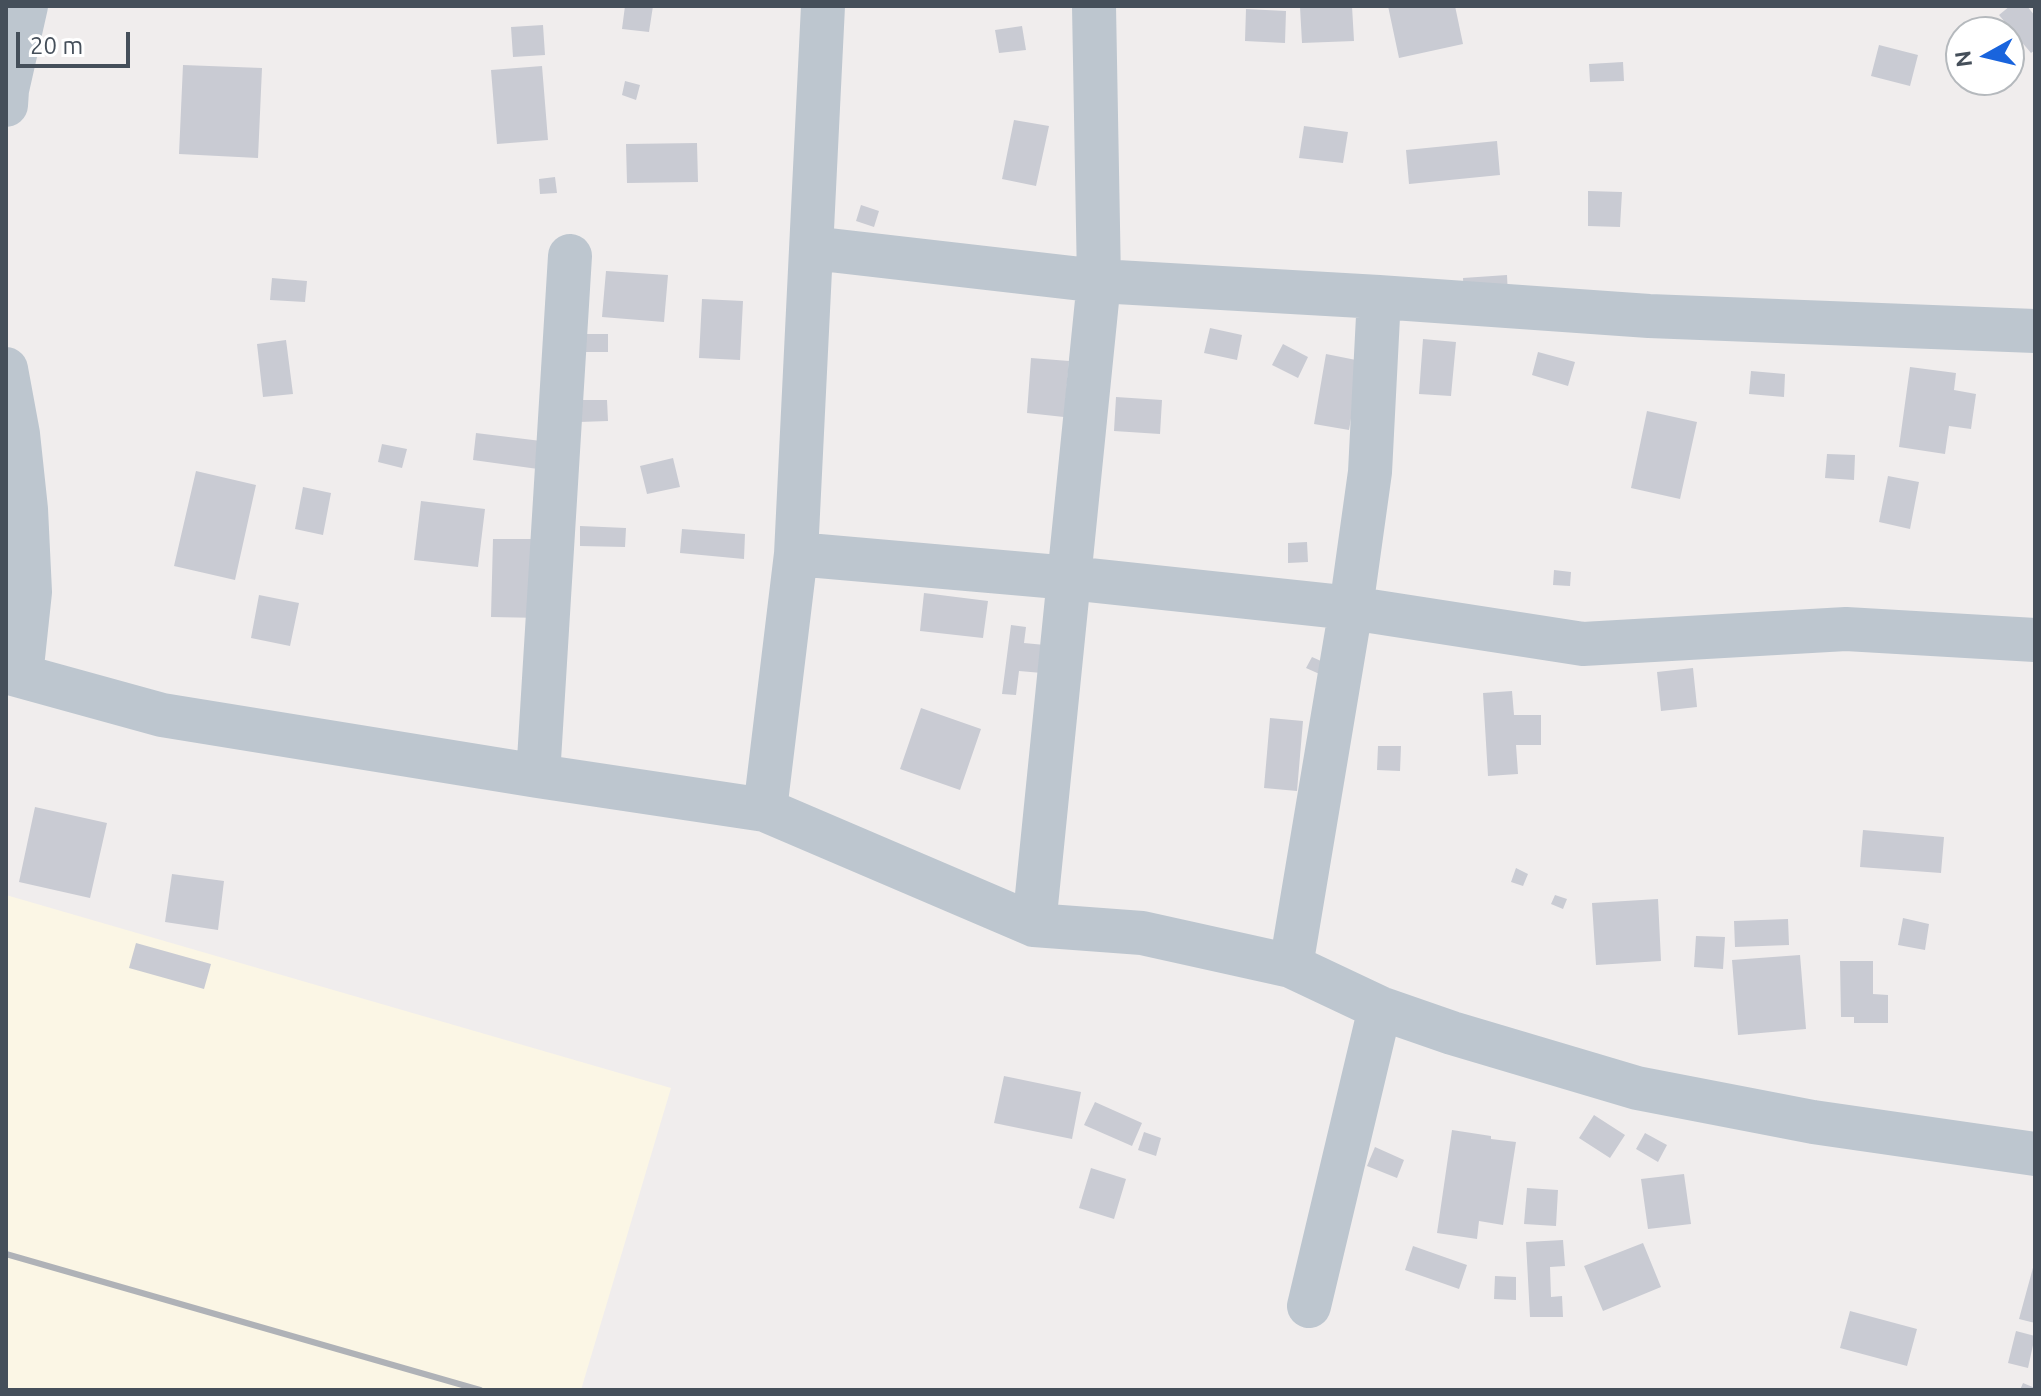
<!DOCTYPE html>
<style>
body{margin:0}
#map{position:relative;width:2041px;height:1396px;overflow:hidden;background:#f0eded;font-family:Ubuntu,sans-serif}
canvas{display:block}
.frame{position:absolute;inset:0;border:8px solid #454f5a;pointer-events:none}
.north{position:absolute;left:1945px;top:16px;width:80px;height:80px;box-sizing:border-box;background:#fff;border:2px solid #b5b9bd;border-radius:50%;rotate:262deg;font-size:22px;font-weight:700;line-height:32px;text-align:center;color:#454f5a}
.north::after{content:'';display:block;margin:auto;width:28px;height:36px;background:#1964dd;clip-path:polygon(50% 0,100% 100%,50% 72%,0 100%)}
.scale{position:absolute;left:16px;top:32px;width:114px;height:36px;box-sizing:border-box;border:4px solid #454f5a;border-top:0;padding-left:10px;font-size:24px;line-height:28px;white-space:nowrap;color:#454f5a;-webkit-text-stroke:6px #fff;paint-order:stroke}
</style>
<div id="map">
<canvas width="2041" height="1396"></canvas>
<div class="frame"></div>
<div class="north">N</div>
<div class="scale">20 m</div>
</div>
<script>
const g = document.querySelector('canvas').getContext('2d');
g.lineJoin = 'round';
function paint(path, color) {
  g.fillStyle = color;
  g.fill(path, 'evenodd');
}
function poly(rows) {
  const path = new Path2D();
  for (const r of rows) {
    path.moveTo(r[0], r[1]);
    for (let i = 2; i < r.length; i += 2) path.lineTo(r[i], r[i + 1]);
  }
  return path;
}
function stroke(path, color, width, dash) {
  g.strokeStyle = color;
  g.lineWidth = width;
  g.lineCap = dash ? 'butt' : 'round';
  g.setLineDash(dash || []);
  g.stroke(path);
}
paint(poly([
 [6,895,671,1088,581,1390,6,1390]
]), '#fbf6e5');
paint(poly([
 [625,6,653,6,649,32,622,29],
 [1352,6,1354,41,1302,43,1300,7],
 [1388,6,1455,6,1463,44,1399,58],
 [2010,6,2027,6,2035,16,2035,50,2031,53,1999,15],
 [1246,9,1286,11,1285,43,1245,41],
 [543,25,545,55,513,57,511,27],
 [1022,26,1026,50,999,53,995,30],
 [1879,45,1918,55,1910,86,1871,76],
 [1623,62,1624,81,1590,82,1589,64],
 [183,65,262,68,258,158,179,154],
 [542,66,548,140,497,144,491,70],
 [625,81,640,85,636,100,622,95],
 [1014,120,1049,126,1036,186,1002,179],
 [1304,126,1348,132,1343,163,1299,158],
 [1497,141,1500,175,1409,184,1406,150],
 [697,143,698,182,627,183,626,144],
 [555,177,557,193,540,194,539,179],
 [1588,191,1622,192,1620,227,1588,226],
 [861,205,879,211,874,227,856,221],
 [606,271,668,275,664,322,602,317],
 [1507,275,1508,297,1464,300,1463,278],
 [272,278,307,281,305,302,270,300],
 [702,299,743,301,740,360,699,358],
 [1210,328,1242,335,1237,360,1204,353],
 [581,334,608,334,608,352,582,352],
 [1423,339,1456,342,1451,396,1419,394],
 [286,340,293,394,263,397,257,344],
 [1283,344,1308,357,1298,378,1272,365],
 [1538,352,1575,362,1568,386,1532,375],
 [1326,354,1361,361,1349,430,1314,424],
 [1031,358,1069,361,1064,417,1027,413],
 [1910,367,1956,373,1954,390,1976,394,1971,429,1949,426,1945,454,1899,447],
 [1751,371,1785,374,1784,397,1749,394],
 [1116,397,1162,400,1160,434,1114,431],
 [578,400,607,400,608,421,579,422],
 [1647,411,1697,422,1680,499,1631,488],
 [476,433,541,441,538,469,473,460],
 [382,444,407,449,402,468,378,462],
 [1827,454,1855,455,1854,480,1825,478],
 [673,458,680,487,647,494,640,466],
 [196,471,256,485,235,580,174,566],
 [1888,476,1919,482,1910,529,1879,522],
 [303,487,331,493,323,535,295,529],
 [421,501,485,509,478,567,414,560],
 [580,526,626,528,625,547,580,546],
 [682,529,745,534,744,559,680,553],
 [493,539,543,539,542,618,491,617],
 [1307,542,1308,562,1288,563,1288,543],
 [1554,570,1571,572,1570,586,1553,585],
 [924,593,988,601,983,638,920,631],
 [259,595,299,603,290,646,251,638],
 [1011,625,1026,627,1024,643,1045,645,1042,673,1019,671,1016,695,1002,694],
 [1312,657,1330,665,1324,676,1306,668],
 [1693,668,1697,707,1661,711,1657,672],
 [1512,691,1514,715,1541,715,1541,745,1516,745,1518,774,1488,776,1483,693],
 [921,708,981,729,960,790,900,769],
 [1270,718,1303,721,1297,791,1264,788],
 [1378,746,1401,746,1400,771,1377,770],
 [35,807,107,823,90,898,19,882],
 [1863,830,1944,837,1941,873,1860,867],
 [1516,868,1528,874,1523,886,1511,882],
 [172,874,224,881,218,930,165,922],
 [1555,895,1567,899,1563,909,1551,904],
 [1658,899,1661,961,1596,965,1592,903],
 [1903,918,1929,924,1925,950,1898,945],
 [1788,919,1789,945,1735,947,1734,921],
 [1696,936,1725,937,1723,969,1694,967],
 [136,943,211,964,204,989,129,968],
 [1800,955,1806,1029,1738,1035,1732,960],
 [1840,961,1873,961,1873,994,1888,995,1888,1023,1854,1023,1854,1017,1841,1017],
 [1004,1076,1081,1092,1072,1139,994,1123],
 [1095,1102,1142,1123,1132,1146,1084,1125],
 [1594,1115,1625,1135,1610,1158,1579,1138],
 [1452,1130,1491,1136,1491,1139,1516,1142,1503,1225,1479,1221,1477,1239,1437,1233],
 [1144,1132,1161,1138,1156,1156,1138,1150],
 [1645,1133,1667,1145,1658,1162,1636,1149],
 [1375,1147,1404,1160,1397,1178,1367,1166],
 [1091,1168,1126,1179,1114,1219,1079,1208],
 [1684,1174,1691,1224,1648,1229,1641,1179],
 [1527,1188,1558,1190,1556,1226,1524,1224],
 [1563,1240,1565,1266,1550,1267,1551,1297,1562,1296,1563,1317,1530,1317,1526,1242],
 [1643,1243,1661,1287,1603,1311,1584,1266],
 [1413,1246,1467,1265,1459,1289,1405,1270],
 [2034,1264,2035,1264,2035,1323,2019,1319],
 [1495,1276,1516,1277,1516,1300,1494,1299],
 [1850,1311,1917,1329,1907,1366,1840,1348],
 [2016,1331,2035,1336,2028,1368,2008,1363],
 [2023,1383,2035,1388,2035,1390,2020,1390]
]), '#c9cbd3');
stroke(poly([
 [6,105,7,90,26,6],
 [812,248,1099,281,1379,297,1649,316,2035,331],
 [6,369,18,434,26,509,30,592,21,676],
 [796,554,1070,578,1351,608,1583,644,1846,629,2035,640],
 [6,672,162,715,538,776,765,810,1034,925,1142,933,1291,966,1380,1008,1452,1033,1637,1088,1813,1122,2035,1154],
 [538,776,570,256],
 [765,810,796,554,823,6],
 [1034,925,1099,281,1094,6],
 [1291,966,1351,608,1370,472,1379,297],
 [1309,1306,1380,1008]
]), '#bdc6cf', 44);
stroke(poly([
 [6,1254,480,1390]
]), '#afb2b7', 6);
</script>
